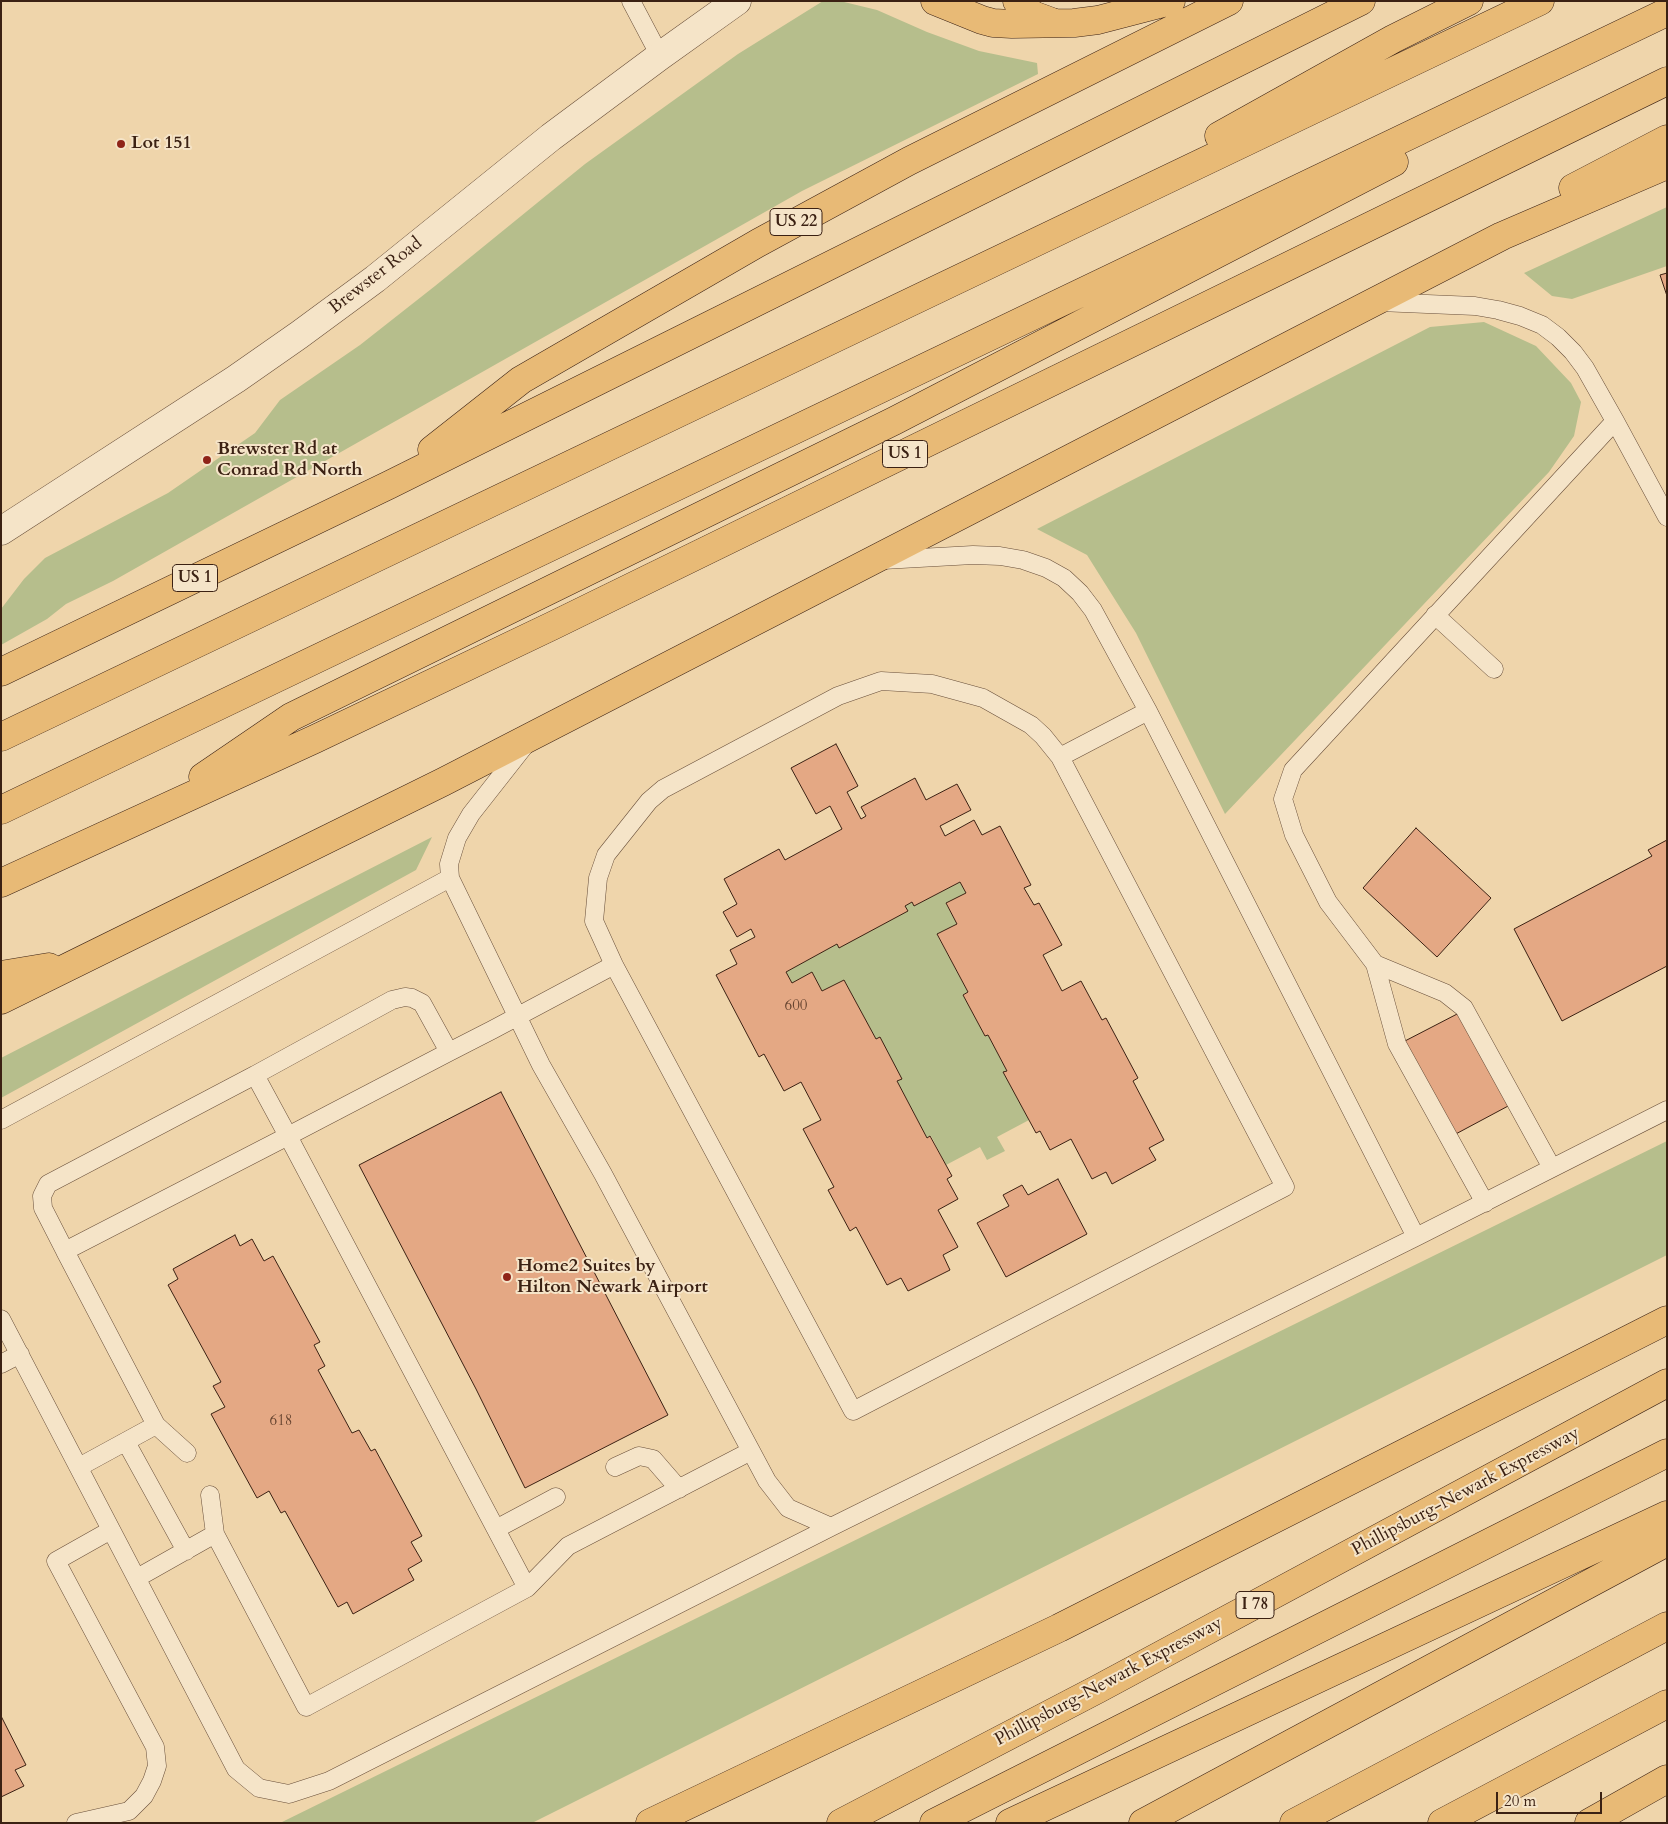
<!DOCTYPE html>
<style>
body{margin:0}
#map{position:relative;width:1668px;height:1824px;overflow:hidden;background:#efd5ab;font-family:Cardo,serif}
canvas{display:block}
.frame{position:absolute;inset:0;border:2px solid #3b2113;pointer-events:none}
.scale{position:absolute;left:1496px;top:1792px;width:106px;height:22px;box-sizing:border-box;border:2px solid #3b2113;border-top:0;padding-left:6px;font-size:15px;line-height:18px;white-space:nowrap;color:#3b2113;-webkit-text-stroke:4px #f5e4c8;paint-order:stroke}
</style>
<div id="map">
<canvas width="1668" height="1824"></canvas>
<div class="frame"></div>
<div class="scale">20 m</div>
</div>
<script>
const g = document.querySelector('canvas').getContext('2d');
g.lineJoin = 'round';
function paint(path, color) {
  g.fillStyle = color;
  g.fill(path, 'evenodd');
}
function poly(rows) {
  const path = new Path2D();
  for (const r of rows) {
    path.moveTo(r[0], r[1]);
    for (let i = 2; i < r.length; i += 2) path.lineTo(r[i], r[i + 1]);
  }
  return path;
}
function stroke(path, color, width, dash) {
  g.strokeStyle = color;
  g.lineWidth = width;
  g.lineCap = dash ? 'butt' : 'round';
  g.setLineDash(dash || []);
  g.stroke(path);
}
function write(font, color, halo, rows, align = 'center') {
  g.font = font + ' Cardo,serif';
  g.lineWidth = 4;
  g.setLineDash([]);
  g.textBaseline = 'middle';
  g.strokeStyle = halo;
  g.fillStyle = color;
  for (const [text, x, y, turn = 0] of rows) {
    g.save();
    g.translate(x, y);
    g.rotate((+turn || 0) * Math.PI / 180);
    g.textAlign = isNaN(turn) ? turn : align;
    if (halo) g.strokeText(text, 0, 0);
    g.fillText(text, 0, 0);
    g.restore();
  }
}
paint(poly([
 [823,1,840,1,877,10,927,32,979,51,1037,63,1038,74,802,191,113,581,66,604,47,619,1,645,1,609,24,579,45,558,168,493,255,433,280,400,360,345,435,286,585,164,738,54],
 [1667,207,1667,266,1572,299,1552,296,1524,273],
 [1484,322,1536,346,1571,383,1581,402,1574,436,1549,472,1225,814,1136,633,1087,555,1037,529,1430,327],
 [432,837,416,870,1,1098,1,1058],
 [960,882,966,893,946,904,957,924,937,935,968,992,963,995,985,1036,988,1035,1007,1071,1004,1073,1029,1120,997,1137,1005,1151,987,1160,980,1147,946,1165,931,1136,927,1138,897,1081,901,1079,876,1039,844,980,822,991,812,972,792,983,786,972,912,902,914,906],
 [1667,1141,1667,1255,532,1823,280,1823]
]), '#b6be8c');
const building = poly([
 [1667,273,1667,296,1660,275,1667,273],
 [836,744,858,786,847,792,861,819,866,816,861,807,915,778,926,800,957,784,971,810,940,826,945,836,974,820,982,835,1000,826,1031,885,1024,888,1034,905,1039,903,1062,945,1043,955,1062,991,1081,981,1102,1020,1106,1018,1138,1078,1133,1081,1164,1140,1149,1148,1156,1160,1112,1184,1106,1172,1092,1179,1071,1139,1050,1150,1040,1131,1036,1133,1003,1072,1007,1071,988,1035,985,1036,963,995,968,992,937,934,957,924,946,903,966,893,960,882,914,906,912,902,905,906,908,911,839,948,837,944,786,972,792,983,812,972,822,991,844,980,876,1039,880,1037,902,1079,897,1081,927,1138,930,1136,952,1176,947,1179,958,1199,938,1210,958,1247,943,1255,950,1270,908,1291,901,1278,887,1285,856,1227,850,1231,828,1190,834,1187,803,1129,821,1120,801,1082,784,1091,764,1054,759,1057,716,975,737,964,730,950,755,937,751,929,737,937,723,912,737,904,724,879,779,849,785,860,842,829,830,806,816,814,791,768,836,744],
 [1416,828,1491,898,1437,957,1363,888,1416,828],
 [1667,840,1667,966,1562,1021,1514,929,1652,856,1648,850,1667,840],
 [1461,1012,1510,1105,1452,1136,1403,1042,1461,1012],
 [501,1092,668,1415,525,1488,476,1389,359,1165,501,1092],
 [1058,1179,1087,1234,1006,1277,977,1223,1009,1206,1003,1195,1022,1185,1028,1195,1058,1179],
 [235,1235,240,1246,252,1239,264,1261,273,1256,320,1342,314,1345,325,1366,318,1370,352,1433,359,1430,371,1451,375,1449,422,1536,411,1542,422,1561,408,1569,414,1580,353,1614,347,1602,338,1607,285,1511,281,1513,269,1491,257,1498,211,1414,225,1407,213,1386,221,1382,168,1285,178,1279,173,1269,235,1235],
 [1,1716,26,1765,15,1770,24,1786,1,1797,1,1716]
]);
paint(building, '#e4a884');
stroke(building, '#3b2113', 1);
const service = poly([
 [631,1,660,56],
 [1379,302,1475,306,1498,310,1520,316,1542,325,1558,337,1573,352,1585,368,1615,421,1667,517],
 [883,560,973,555,1000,556,1023,560,1046,568,1064,578,1080,593,1093,610,1148,711,1416,1237],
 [1435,615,1494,669],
 [881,681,932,684,983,698,1031,725,1043,736,1060,757,1285,1187,853,1411,614,965,594,921,598,878,606,855,649,801,663,789,838,696,881,681],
 [526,744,471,814,457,838,449,864,450,878,541,1065,603,1174,767,1481,788,1508,831,1527,1416,1237,1667,1110],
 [1060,757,1148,711],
 [1375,964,1445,993,1464,1008,1552,1168],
 [255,1075,392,1000,405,997,412,998,422,1003,449,1052],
 [1,1120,450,878],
 [1485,1203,1397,1044,1375,964,1328,902,1294,835,1283,799,1293,770,1615,421],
 [65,1251,156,1425,187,1453],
 [1,1319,236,1769,259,1788,289,1794,329,1781,831,1527],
 [1,1364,20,1354],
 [126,1442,186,1551],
 [79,1467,156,1425],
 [615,1467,639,1456,653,1459,679,1489],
 [210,1495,215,1534,306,1707,527,1588,288,1136,255,1075,48,1184,42,1196,43,1208,65,1251,288,1136,449,1052,492,1030,614,965],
 [496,1529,556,1497],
 [137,1578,215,1534],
 [527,1588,568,1546,751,1451],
 [76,1823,129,1811,144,1796,152,1781,157,1766,155,1747,56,1561,111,1530]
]);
const tertiary = poly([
 [1,531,236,379,299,335,375,279,551,137,660,56,737,1]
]);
const motorway = poly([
 [935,1,982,20,993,23,1012,24,1074,23,1098,20,1171,1],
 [1017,1,1033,15,1052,22],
 [1219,136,1393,39,1469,1],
 [1573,188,1667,139],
 [432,450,521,380,758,243,909,161,1229,1],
 [1,672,389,485,1361,1],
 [1,737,1540,1],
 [203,777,291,717,894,421,1394,162],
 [1,810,1667,12],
 [1,883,315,739,552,626,1667,81],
 [1,975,49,967],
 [1,1000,443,782,1502,236,1667,165],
 [650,1823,1059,1628,1667,1320],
 [841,1823,1098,1689,1667,1383],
 [934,1823,1667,1453],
 [1010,1823,1667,1515],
 [1143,1823,1667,1542],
 [1294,1823,1667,1626],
 [1442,1823,1667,1704],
 [1589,1823,1667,1779]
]);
stroke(service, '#684e39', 19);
stroke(tertiary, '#684e39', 29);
stroke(motorway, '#3b2113', 29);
stroke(service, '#f5e4c8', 18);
stroke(tertiary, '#f5e4c8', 28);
stroke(motorway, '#e8ba76', 28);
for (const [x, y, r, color] of [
 [121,144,5,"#8f2418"],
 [207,460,5,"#8f2418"],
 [507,1277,5,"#8f2418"]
]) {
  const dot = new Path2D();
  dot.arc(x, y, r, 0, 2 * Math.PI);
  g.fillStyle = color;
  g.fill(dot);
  stroke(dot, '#f5e4c8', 2);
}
write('15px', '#65432f', null, [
 ["600",796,1007],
 ["618",281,1422]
]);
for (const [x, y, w] of [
 [796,222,52],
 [905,454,45],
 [195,578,45],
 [1255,1605,38]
]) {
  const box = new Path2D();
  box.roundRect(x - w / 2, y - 13.5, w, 27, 4);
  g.fillStyle = '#f5e4c8';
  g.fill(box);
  stroke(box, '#3b2113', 1);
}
write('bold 16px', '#3b2113', null, [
 ["US 22",796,222],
 ["US 1",905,454],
 ["US 1",195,578],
 ["I 78",1255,1605]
]);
write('bold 18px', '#3b2113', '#f5e4c8', [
 ["Lot 151",131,144],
 ["Brewster Rd at",217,450],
 ["Conrad Rd North",217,471],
 ["Home2 Suites by",517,1267],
 ["Hilton Newark Airport",517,1288]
], 'left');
write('18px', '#3b2113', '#f5e4c8', [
 ["Brewster Road",376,276,-38],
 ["Phillipsburg-Newark Expressway",1466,1492,-28],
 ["Phillipsburg-Newark Expressway",1109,1682,-28]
]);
</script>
